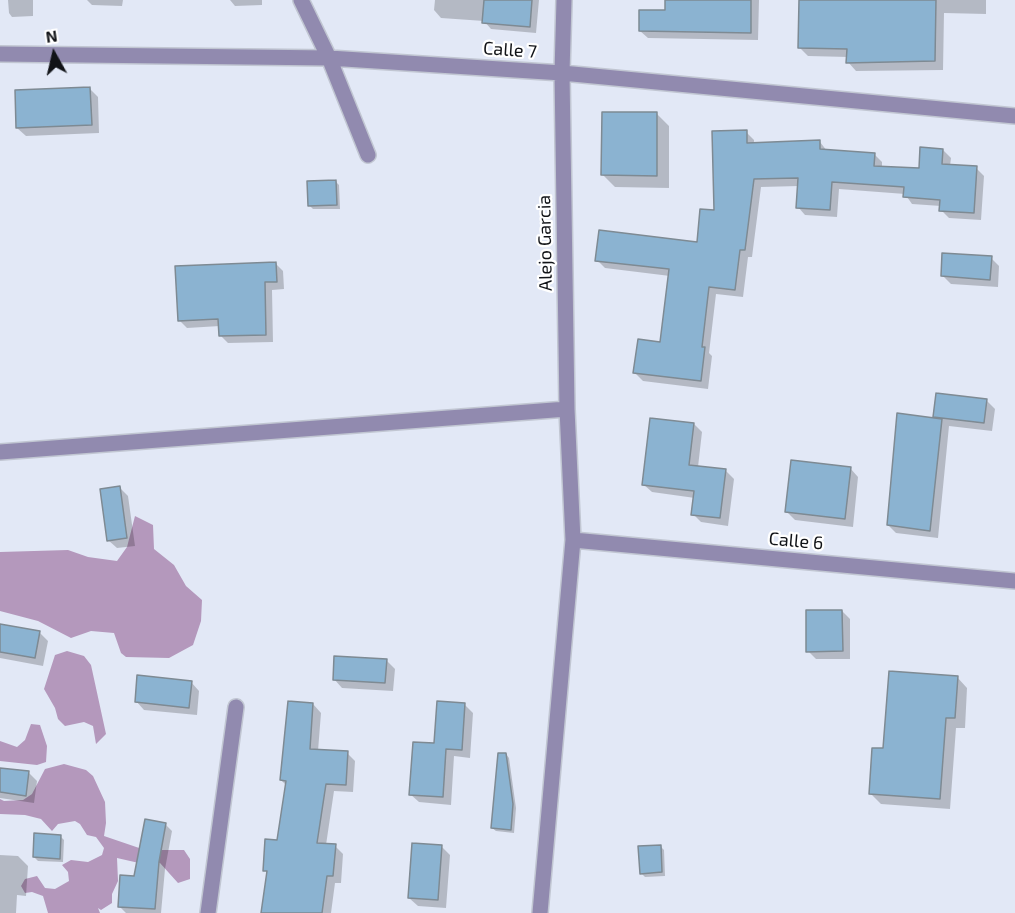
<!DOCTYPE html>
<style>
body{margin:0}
#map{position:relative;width:1015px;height:913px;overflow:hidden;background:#e2e8f6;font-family:"Exo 2",sans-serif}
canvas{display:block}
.north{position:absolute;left:24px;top:24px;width:60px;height:60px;-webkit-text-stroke:4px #fff;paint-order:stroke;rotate:352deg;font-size:16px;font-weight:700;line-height:24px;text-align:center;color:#111317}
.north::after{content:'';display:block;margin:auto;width:21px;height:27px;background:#111317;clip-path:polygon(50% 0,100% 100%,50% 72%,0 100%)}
</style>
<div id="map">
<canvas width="1015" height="913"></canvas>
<div class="north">N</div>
</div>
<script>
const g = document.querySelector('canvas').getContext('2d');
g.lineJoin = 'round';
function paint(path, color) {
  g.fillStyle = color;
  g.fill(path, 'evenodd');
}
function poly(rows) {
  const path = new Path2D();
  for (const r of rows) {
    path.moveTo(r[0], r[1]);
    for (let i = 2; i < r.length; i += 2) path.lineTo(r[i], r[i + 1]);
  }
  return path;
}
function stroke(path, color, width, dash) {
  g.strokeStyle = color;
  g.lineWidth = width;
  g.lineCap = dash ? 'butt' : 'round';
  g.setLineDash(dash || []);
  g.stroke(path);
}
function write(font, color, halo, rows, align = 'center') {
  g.font = font + ' "Exo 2",sans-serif';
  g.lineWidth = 4.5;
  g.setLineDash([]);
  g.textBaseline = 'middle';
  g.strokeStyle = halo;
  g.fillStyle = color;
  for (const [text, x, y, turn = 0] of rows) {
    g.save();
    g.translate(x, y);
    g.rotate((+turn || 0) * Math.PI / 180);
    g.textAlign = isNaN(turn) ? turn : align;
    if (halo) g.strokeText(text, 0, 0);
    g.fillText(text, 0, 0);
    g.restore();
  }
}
paint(poly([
 [135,516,153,525,154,549,174,565,186,586,202,600,201,621,193,645,169,658,126,657,121,653,114,633,91,631,71,638,38,621,0,611,0,552,68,550,88,557,117,561,127,547],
 [67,651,84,656,91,665,106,734,96,744,93,726,84,722,65,726,58,719,55,708,44,689,55,655],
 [31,724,40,725,47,746,46,762,37,765,0,761,0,741,17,747,25,740],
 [64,764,86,770,93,776,105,802,106,823,104,836,145,850,184,850,190,859,190,879,178,883,160,863,150,861,139,863,117,858,118,881,112,894,112,903,101,910,98,908,100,913,48,913,43,896,32,892,25,893,21,886,25,879,37,876,45,888,55,889,69,881,68,872,62,865,71,860,88,862,102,855,104,848,96,837,87,835,80,824,75,821,58,824,52,831,41,819,25,815,0,814,0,799,4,801,23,800,32,794,45,769]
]), '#b498bc');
paint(poly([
 [8,0,33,0,33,16,12,17,9,13],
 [87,0,123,0,122,6,92,5],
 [230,0,262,0,262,5,235,6],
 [435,0,539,0,536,33,491,29,484,21,441,18,434,10],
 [666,0,759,0,758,40,648,38,640,31,666,12],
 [800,0,986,0,986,14,944,13,943,70,856,71,848,62,848,57,808,56,799,47],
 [90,89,98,97,99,133,26,136,17,128],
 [657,114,669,126,669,188,615,187,603,175],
 [746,132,754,140,754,144,820,142,827,151,874,154,882,162,882,168,920,170,943,150,951,158,950,166,976,168,984,176,981,220,949,218,941,210,941,206,912,204,905,194,839,189,837,217,805,215,798,207,799,186,761,187,752,257,748,257,743,297,716,294,709,353,712,356,708,389,643,381,635,373,661,343,670,276,605,268,597,260,698,244,716,212],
 [335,181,339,185,340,209,313,209,310,206],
 [991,258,999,266,998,287,951,284,942,275],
 [275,263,283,271,284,289,272,290,273,342,228,343,221,336,220,326,187,328,179,320],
 [987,401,995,409,992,431,949,426,938,538,896,533,888,525,937,419,934,417],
 [694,424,702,432,698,467,726,471,734,479,728,526,701,522,693,514,695,498,652,492,643,484],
 [850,468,858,477,853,527,795,520,787,512],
 [120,488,128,496,135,546,117,548,108,540],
 [842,611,850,619,850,659,816,659,808,651],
 [0,625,39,632,48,641,43,666,0,658],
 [387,661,395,669,393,691,342,688,334,679],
 [957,677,967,688,965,728,956,728,950,809,881,804,871,794,884,750],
 [191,682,199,691,197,715,144,710,136,701],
 [313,704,321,713,318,751,347,753,355,761,353,792,334,791,326,845,335,846,343,854,341,883,335,883,331,913,263,913,268,874,265,870,279,842,287,786,281,780],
 [464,704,473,713,470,758,454,756,451,805,419,802,410,794,435,745],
 [506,754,509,758,516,808,514,833,496,831,492,828],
 [0,769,29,773,37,781,34,803,0,798],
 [166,825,172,831,165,869,161,913,126,913,119,906],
 [60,836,64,840,63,862,38,861,34,857],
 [441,846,450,855,446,908,418,906,409,898],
 [660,846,664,850,665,876,645,877,641,873],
 [0,855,18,856,28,866,26,896,17,895,16,913,0,913]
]), '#0003');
const building = poly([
 [484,0,532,0,530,27,482,23,484,0],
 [665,0,751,0,751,33,639,31,639,10,665,10,665,0],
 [799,0,936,0,935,61,846,63,847,49,798,48,799,0],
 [90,87,92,125,16,128,15,90,90,87],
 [602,112,657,112,657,176,601,175,602,112],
 [747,130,747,143,820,140,820,149,875,153,874,166,919,168,920,147,943,149,942,164,977,166,974,213,939,211,940,200,903,197,904,187,832,182,830,210,796,208,798,178,754,179,745,250,740,250,735,290,709,287,702,347,705,347,701,381,633,373,638,339,660,342,669,269,595,261,599,230,697,242,700,209,714,210,712,131,747,130],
 [336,180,337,205,308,206,307,181,336,180],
 [942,253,992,256,990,280,941,276,942,253],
 [276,262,277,282,265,282,266,335,219,336,218,319,178,321,175,266,276,262],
 [936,393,987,399,984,423,933,417,936,393],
 [897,413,942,419,930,531,887,525,897,413],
 [650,418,694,423,689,465,726,469,720,518,691,515,694,491,642,485,650,418],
 [791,460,851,467,845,519,785,512,791,460],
 [120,486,127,538,107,541,100,489,120,486],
 [806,610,842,610,843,651,806,652,806,610],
 [0,624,40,631,35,658,0,652,0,624],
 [334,656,387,659,385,683,333,680,334,656],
 [889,671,958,676,955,718,946,718,940,799,869,794,872,748,883,748,889,671],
 [137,675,192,681,189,708,135,702,137,675],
 [288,701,313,703,310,749,348,751,346,785,326,784,317,843,336,844,333,876,327,876,322,913,261,913,267,871,263,871,265,839,277,840,286,781,280,780,288,701],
 [437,701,465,703,462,750,446,749,443,797,409,795,413,742,434,743,437,701],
 [498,753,506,753,513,804,511,830,491,828,498,753],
 [0,768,29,771,26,796,0,792,0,768],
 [145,819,166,823,159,862,155,909,118,907,120,875,134,876,145,819],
 [34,833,61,835,60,859,33,857,34,833],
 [412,843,442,845,438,900,408,898,412,843],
 [661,845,662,872,640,874,638,846,661,845]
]);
paint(building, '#8bb3d1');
stroke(building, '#7e8a93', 1.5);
const street = poly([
 [301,0,329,58,368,155],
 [0,54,329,58,562,73,1015,116],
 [0,452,567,409],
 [573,540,1015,581],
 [208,913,236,707],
 [540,913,573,540,567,409,562,73,564,0]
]);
stroke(street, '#c1c6d2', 18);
stroke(street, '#918aaf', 15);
write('18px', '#111317', '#fff', [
 ["Calle 7",510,50,4],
 ["Alejo Garcia",545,243,-91],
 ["Calle 6",796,541,5]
]);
</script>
